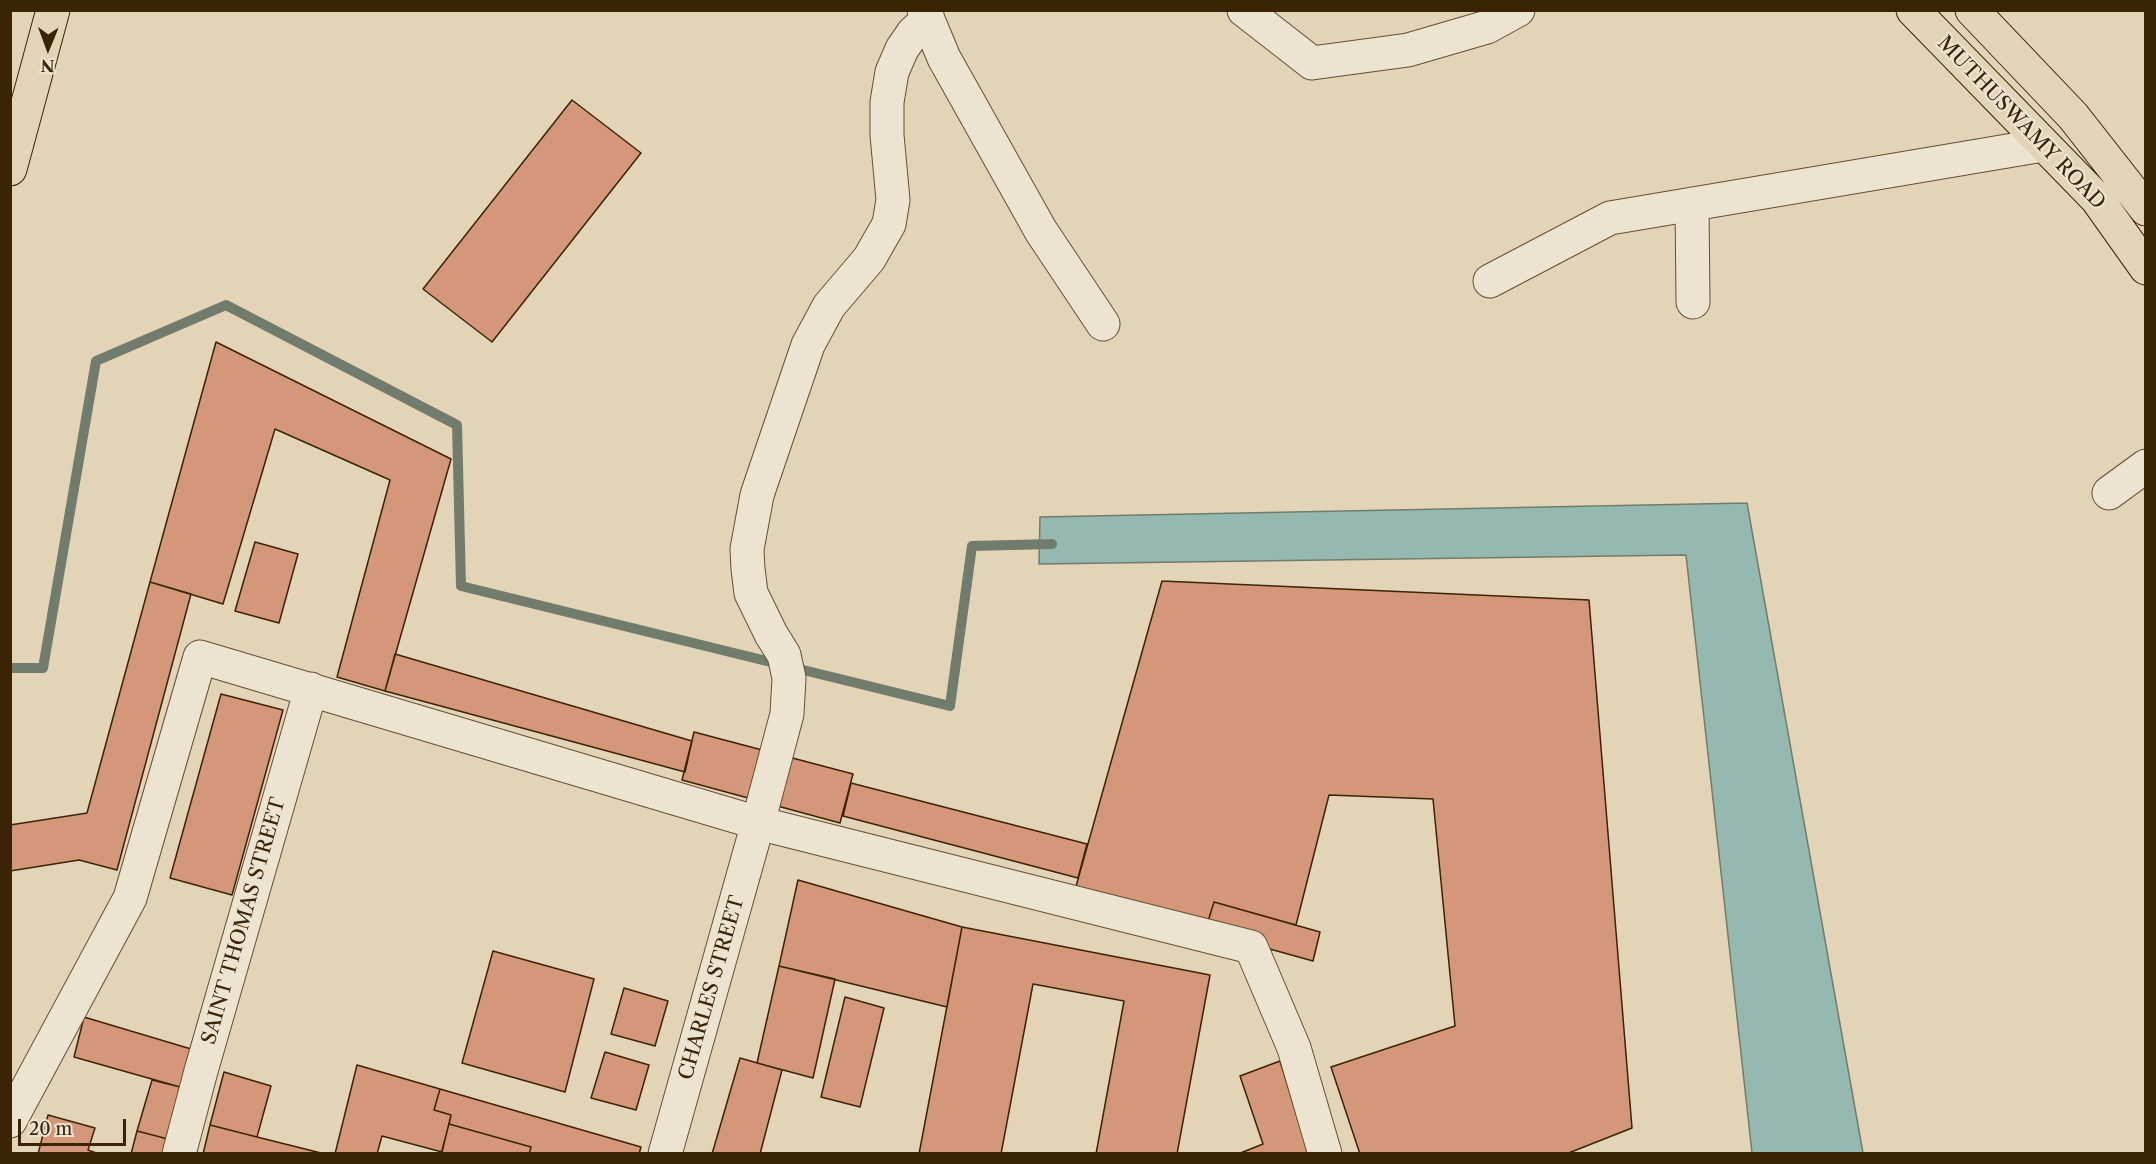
<!DOCTYPE html>
<style>
body{margin:0}
#map{position:relative;width:2156px;height:1164px;overflow:hidden;background:#e3d4b8;font-family:"Libre Caslon Text",serif}
canvas{display:block}
.frame{position:absolute;inset:0;border:12px solid #3b2306;pointer-events:none}
.north{position:absolute;left:18px;top:18px;width:60px;height:60px;-webkit-text-stroke:4px #ede3d1;paint-order:stroke;rotate:181deg;font-size:16px;font-weight:700;line-height:24px;text-align:center;color:#3b2306}
.north::after{content:'';display:block;margin:auto;width:21px;height:27px;background:#3b2306;clip-path:polygon(50% 0,100% 100%,50% 72%,0 100%)}
.scale{position:absolute;left:18px;top:1119px;width:108px;height:27px;box-sizing:border-box;border:3px solid #3b2306;border-top:0;padding-left:8px;font-size:18px;line-height:21px;white-space:nowrap;color:#3b2306;-webkit-text-stroke:4px #ede3d1;paint-order:stroke}
</style>
<div id="map">
<canvas width="2156" height="1164"></canvas>
<div class="frame"></div>
<div class="north">N</div>
<div class="scale">20 m</div>
</div>
<script>
const g = document.querySelector('canvas').getContext('2d');
g.lineJoin = 'round';
function paint(path, color) {
  g.fillStyle = color;
  g.fill(path, 'evenodd');
}
function poly(rows) {
  const path = new Path2D();
  for (const r of rows) {
    path.moveTo(r[0], r[1]);
    for (let i = 2; i < r.length; i += 2) path.lineTo(r[i], r[i + 1]);
  }
  return path;
}
function stroke(path, color, width, dash) {
  g.strokeStyle = color;
  g.lineWidth = width;
  g.lineCap = dash ? 'butt' : 'round';
  g.setLineDash(dash || []);
  g.stroke(path);
}
function write(font, color, halo, rows, align = 'center') {
  g.font = font + ' "Libre Caslon Text",serif';
  g.lineWidth = 4.5;
  g.setLineDash([]);
  g.textBaseline = 'middle';
  g.strokeStyle = halo;
  g.fillStyle = color;
  for (const [text, x, y, turn = 0] of rows) {
    g.save();
    g.translate(x, y);
    g.rotate((+turn || 0) * Math.PI / 180);
    g.textAlign = isNaN(turn) ? turn : align;
    if (halo) g.strokeText(text, 0, 0);
    g.fillText(text, 0, 0);
    g.restore();
  }
}
const water = poly([
 [1747,503,1863,1153,1752,1153,1686,555,1039,564,1040,517,1747,503]
]);
paint(water, '#95b8b0');
stroke(water, '#717c6c', 1.5);
stroke(poly([
 [10,668,43,668,96,361,226,305,457,425,461,586,950,706,972,546,1052,544]
]), '#717c6c', 10);
const building = poly([
 [572,100,641,153,492,342,423,289,572,100],
 [216,342,451,459,385,691,337,677,390,480,275,429,223,604,150,582,216,342],
 [255,542,298,554,279,623,235,611,255,542],
 [1162,581,1589,600,1632,1128,1566,1154,1360,1154,1331,1067,1455,1026,1433,799,1329,795,1296,925,1214,902,1205,931,1073,897,1162,581],
 [150,582,191,594,117,870,79,860,10,871,10,825,87,813,150,582],
 [395,654,692,741,685,772,385,691,395,654],
 [221,694,283,710,232,895,170,878,221,694],
 [694,732,853,774,840,823,682,780,694,732],
 [851,783,1087,844,1078,878,843,816,851,783],
 [798,880,962,927,947,1007,779,966,798,880],
 [1214,902,1320,932,1313,961,1205,931,1214,902],
 [962,927,1210,975,1177,1154,1096,1154,1124,1001,1033,984,1001,1154,919,1154,962,927],
 [493,951,594,979,565,1092,462,1063,493,951],
 [779,966,835,979,813,1078,757,1063,779,966],
 [624,988,668,1001,655,1046,611,1034,624,988],
 [845,997,884,1008,860,1107,821,1097,845,997],
 [84,1017,191,1049,180,1087,74,1057,84,1017],
 [605,1052,649,1065,636,1110,591,1098,605,1052],
 [740,1058,782,1070,760,1154,712,1154,740,1058],
 [1280,1061,1309,1154,1238,1154,1263,1144,1240,1076,1280,1061],
 [357,1065,440,1089,434,1110,451,1115,442,1152,382,1136,377,1154,335,1154,357,1065],
 [224,1072,271,1086,257,1137,210,1125,224,1072],
 [152,1080,180,1087,168,1139,137,1131,152,1080],
 [440,1089,641,1147,639,1154,529,1154,531,1147,449,1124,451,1115,434,1110,440,1089],
 [48,1115,95,1128,88,1150,99,1154,38,1154,48,1115],
 [449,1124,531,1147,529,1154,441,1154,449,1124],
 [210,1125,257,1137,325,1154,203,1154,210,1125],
 [137,1131,168,1139,164,1154,131,1154,137,1131]
]);
paint(building, '#d59779');
stroke(building, '#3b2306', 1.5);
const minor = poly([
 [924,10,944,58,1041,231,1103,324],
 [1244,10,1312,63,1408,50,1487,27,1518,10],
 [1692,204,1693,302],
 [1490,281,1610,218,2043,145],
 [2109,493,2146,466],
 [10,1121,130,898,200,657,758,823,1251,947,1294,1048,1325,1154],
 [179,1154,201,1071,311,689],
 [665,1154,758,823,787,714,789,678,784,655,771,634,751,593,748,569,747,549,757,495,808,345,829,306,869,259,889,224,893,200,887,135,887,102,892,72,902,49,913,33,928,19]
]);
const major = poly([
 [1913,10,2097,199,2146,268],
 [1972,10,2073,116,2146,209],
 [10,169,53,10]
]);
stroke(minor, '#654f32', 35);
stroke(major, '#3b2306', 35);
stroke(minor, '#ede3d1', 33);
stroke(major, '#e3d4b8', 33);
write('20px', '#3b2306', '#ede3d1', [
 ["MUTHUSWAMY ROAD",2021,123,46],
 ["SAINT THOMAS STREET",244,921,-74],
 ["CHARLES STREET",712,988,-74]
]);
</script>
